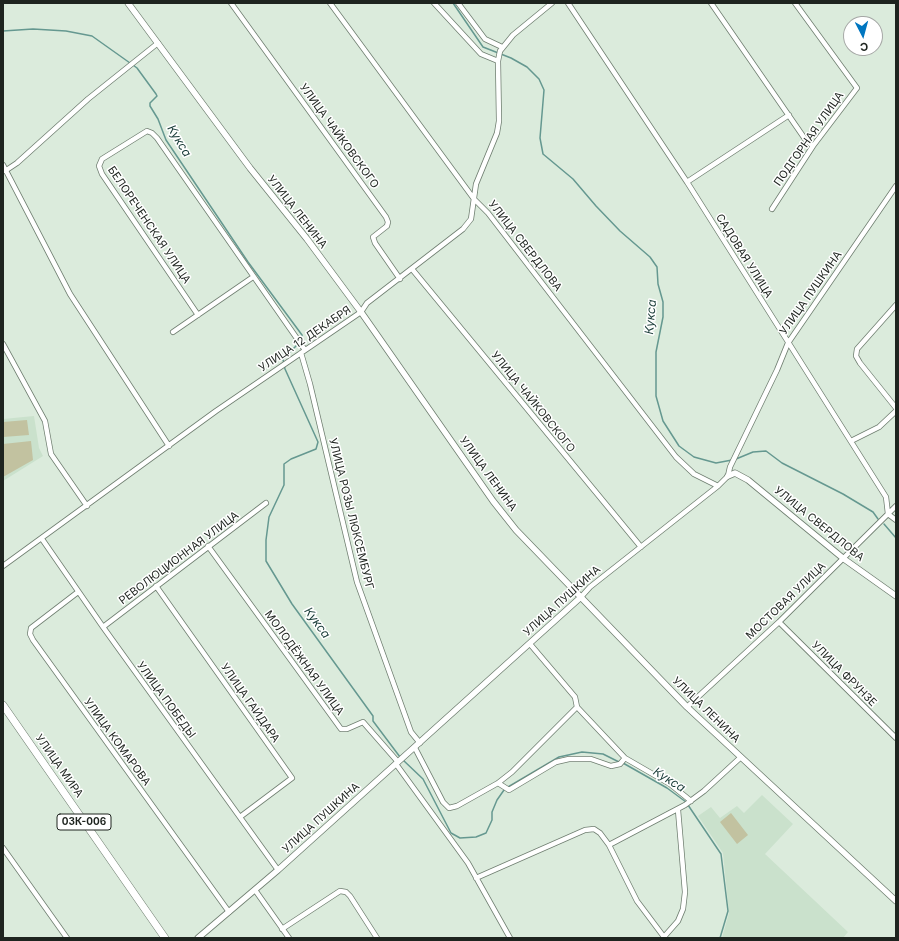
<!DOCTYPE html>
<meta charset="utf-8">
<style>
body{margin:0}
#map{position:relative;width:899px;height:941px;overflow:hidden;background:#dbebdc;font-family:Inter,sans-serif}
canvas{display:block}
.frame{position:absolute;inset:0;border:4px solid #1e241f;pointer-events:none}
.north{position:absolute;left:843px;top:16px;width:40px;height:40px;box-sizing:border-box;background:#fff;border:1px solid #a5a7a5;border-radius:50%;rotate:174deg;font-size:11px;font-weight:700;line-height:16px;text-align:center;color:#1e241f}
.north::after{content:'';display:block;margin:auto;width:14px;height:18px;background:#0076c0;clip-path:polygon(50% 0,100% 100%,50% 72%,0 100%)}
</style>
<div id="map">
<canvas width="899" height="941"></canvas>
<div class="frame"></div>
<div class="north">С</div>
</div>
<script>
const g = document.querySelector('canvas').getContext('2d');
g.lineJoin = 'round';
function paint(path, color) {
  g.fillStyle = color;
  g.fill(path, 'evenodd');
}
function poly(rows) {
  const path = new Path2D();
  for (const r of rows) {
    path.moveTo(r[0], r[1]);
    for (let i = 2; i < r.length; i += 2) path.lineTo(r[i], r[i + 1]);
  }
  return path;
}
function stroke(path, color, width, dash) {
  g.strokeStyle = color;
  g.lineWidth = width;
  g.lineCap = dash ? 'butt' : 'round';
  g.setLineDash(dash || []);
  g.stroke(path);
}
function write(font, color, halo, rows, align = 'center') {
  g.font = font + ' Inter,sans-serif';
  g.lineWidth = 3;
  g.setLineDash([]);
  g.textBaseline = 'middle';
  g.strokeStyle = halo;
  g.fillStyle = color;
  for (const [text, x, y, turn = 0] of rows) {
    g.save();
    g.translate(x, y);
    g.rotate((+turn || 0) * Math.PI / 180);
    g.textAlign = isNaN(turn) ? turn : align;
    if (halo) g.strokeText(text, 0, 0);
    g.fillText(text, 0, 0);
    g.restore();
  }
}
paint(poly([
 [34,416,39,448,43,456,3,481,3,419],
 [762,795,793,824,765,854,848,932,843,938,722,938,729,913,723,853,698,816,711,807,720,818,737,806,744,813]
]), '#cae1cc');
paint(poly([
 [27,420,29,435,3,437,3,422],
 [31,441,33,460,3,477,3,444],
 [731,813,748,835,737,844,720,822]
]), '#c2c2a0');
stroke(poly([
 [453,3,483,47,511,58,527,67,539,79,544,90,540,138,543,154,573,179,596,206,620,231,650,257,657,267,658,284,663,302,663,317,656,352,656,396,663,421,679,446,694,457,716,463,732,460],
 [3,31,33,29,66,31,92,36,130,63],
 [133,65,137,68,156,94,157,96,150,103,150,106,158,119,166,140,248,262,302,335,302,339],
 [298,344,283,359,285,369,318,442,316,449,291,459,284,464,284,485,269,517,266,540,266,561,292,604,373,716,373,721,400,757],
 [736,459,753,452,766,451,782,463,843,494,873,512,878,519],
 [884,524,896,538],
 [403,760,423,779,451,833,460,838,476,837,486,833,492,820,492,812,497,800,504,790],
 [623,763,667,788,686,802],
 [508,787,559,757,582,752,603,754,619,762],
 [688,805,721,854,728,911,720,938]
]), '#659890', 1.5);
const minor = poly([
 [231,3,386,217,388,222,387,226,373,237,375,243,400,279],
 [330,3,474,199,488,213,676,457,694,474,718,486],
 [434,3,481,54,498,61],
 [458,3,485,39,502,47],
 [568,3,687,182,886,497,888,514,896,520],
 [711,3,805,139,813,146],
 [3,165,70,294,169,446],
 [5,171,17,163,88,99,158,43],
 [687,182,789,115],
 [772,209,813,146,857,88,795,3],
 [412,269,641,547],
 [896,305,857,349,856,356,860,363,896,408],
 [198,315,102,174,99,166,102,159,147,131,152,133,157,138,305,350],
 [173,332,253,277],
 [3,344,45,421,51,454,87,506],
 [301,353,310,384,357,582,411,732,420,743],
 [851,441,879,427,896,411],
 [42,539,103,627,278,870],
 [208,546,341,729,347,729,363,722,398,762],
 [3,566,216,411,361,312,367,303,463,229,471,219,476,184,497,133,499,121,498,61,500,51,513,35,552,3],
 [156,586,292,778,240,817],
 [78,592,31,628,30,634,33,640,229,912],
 [581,597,590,587,718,486,728,476,730,467,777,370,788,343,896,186],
 [779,622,896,738],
 [103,627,266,503],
 [530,644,575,697,577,707,625,758,670,784,691,801],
 [687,707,779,622,896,506],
 [415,748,443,802,449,808,457,806,498,783,512,772,577,707],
 [396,764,468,863,510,938],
 [498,783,509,790,556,762,569,759,591,759,611,766,620,764,625,758],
 [609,845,685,805,704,791,741,757],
 [3,848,67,938],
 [476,878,585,830,594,829,600,833,609,845,637,901,664,937],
 [255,890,289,938],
 [282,929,340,891,346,892,350,896,377,938],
 [663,938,678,921,683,909,685,892,678,810]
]);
const tertiary = poly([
 [128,3,250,168,307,239,361,312,493,501,516,530,687,707,896,901],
 [728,476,735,473,748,480,844,559,896,596],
 [198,938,278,870,581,597]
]);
const primary = poly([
 [3,705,165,938]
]);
stroke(minor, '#6f7e70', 6);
stroke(tertiary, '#6f7e70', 7);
stroke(primary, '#6f7e70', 8);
stroke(minor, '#fff', 4.5);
stroke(tertiary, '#fff', 5.5);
stroke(primary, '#fff', 7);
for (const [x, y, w] of [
 [84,822,54]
]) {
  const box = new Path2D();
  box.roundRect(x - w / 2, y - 8, w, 16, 3);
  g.fillStyle = '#fff';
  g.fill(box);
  stroke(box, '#1e241f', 1);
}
write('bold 10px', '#1e241f', null, [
 ["03К-006",84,822]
]);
write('11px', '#1e241f', '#fff', [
 ["УЛИЦА ЧАЙКОВСКОГО",339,136,54],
 ["ПОДГОРНАЯ УЛИЦА",809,139,-55],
 ["УЛИЦА ЛЕНИНА",297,212,52],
 ["БЕЛОРЕЧЕНСКАЯ УЛИЦА",149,225,56],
 ["УЛИЦА СВЕРДЛОВА",525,246,52],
 ["САДОВАЯ УЛИЦА",744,256,58],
 ["УЛИЦА ПУШКИНА",811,293,-55],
 ["УЛИЦА 12 ДЕКАБРЯ",305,339,-34],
 ["УЛИЦА ЧАЙКОВСКОГО",533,402,51],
 ["УЛИЦА ЛЕНИНА",488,474,54],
 ["УЛИЦА РОЗЫ ЛЮКСЕМБУРГ",351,514,76],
 ["УЛИЦА СВЕРДЛОВА",819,524,39],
 ["РЕВОЛЮЦИОННАЯ УЛИЦА",179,558,-37],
 ["УЛИЦА ПУШКИНА",562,601,-42],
 ["МОСТОВАЯ УЛИЦА",786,601,-44],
 ["МОЛОДЁЖНАЯ УЛИЦА",304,663,54],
 ["УЛИЦА ФРУНЗЕ",844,674,45],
 ["УЛИЦА ПОБЕДЫ",166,700,54],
 ["УЛИЦА ГАЙДАРА",250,703,55],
 ["УЛИЦА ЛЕНИНА",706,710,44],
 ["УЛИЦА КОМАРОВА",117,742,54],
 ["УЛИЦА МИРА",59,766,55],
 ["УЛИЦА ПУШКИНА",321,818,-42]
]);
write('italic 12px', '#193c38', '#fff', [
 ["Кукса",179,141,59],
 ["Кукса",651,317,-85],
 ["Кукса",317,623,54],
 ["Кукса",669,780,32]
]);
</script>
